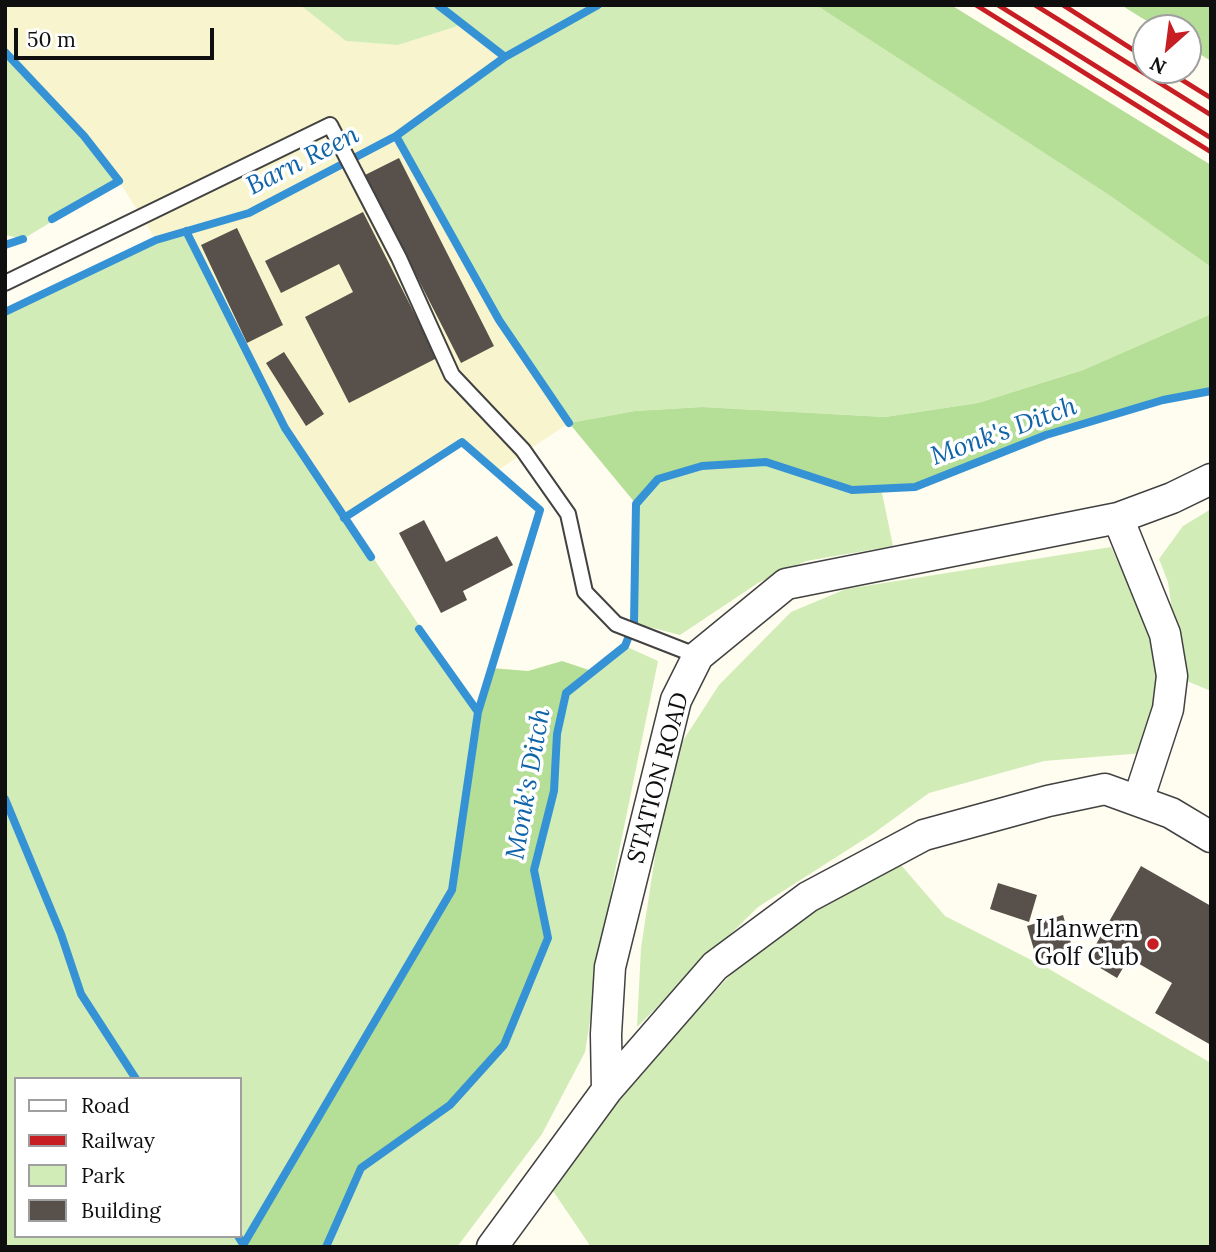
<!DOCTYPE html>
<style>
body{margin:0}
#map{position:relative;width:1216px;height:1252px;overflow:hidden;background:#fffcf0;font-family:Lora,serif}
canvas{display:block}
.frame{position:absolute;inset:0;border:7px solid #0f0f0f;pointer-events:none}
.legend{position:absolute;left:14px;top:1077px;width:228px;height:161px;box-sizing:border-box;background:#fff;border:2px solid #9f9f9f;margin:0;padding:9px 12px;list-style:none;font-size:21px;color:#0f0f0f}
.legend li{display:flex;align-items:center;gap:14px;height:35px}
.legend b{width:35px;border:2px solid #9f9f9f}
.north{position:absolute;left:1132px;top:14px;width:70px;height:70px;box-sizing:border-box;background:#fff;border:2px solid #9f9f9f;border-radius:50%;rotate:208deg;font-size:19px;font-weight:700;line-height:28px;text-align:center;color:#0f0f0f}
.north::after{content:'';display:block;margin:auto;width:24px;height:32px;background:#c71e24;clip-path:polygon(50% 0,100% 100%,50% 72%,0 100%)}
.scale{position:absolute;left:14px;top:28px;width:200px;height:32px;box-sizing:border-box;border:4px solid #0f0f0f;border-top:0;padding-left:9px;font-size:21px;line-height:24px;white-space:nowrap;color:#0f0f0f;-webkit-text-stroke:5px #fff;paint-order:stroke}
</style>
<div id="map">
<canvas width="1216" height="1252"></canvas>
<div class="frame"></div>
<ul class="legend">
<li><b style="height:9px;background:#fff"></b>Road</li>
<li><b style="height:9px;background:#c71e24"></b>Railway</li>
<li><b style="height:19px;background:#d2ecb7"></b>Park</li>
<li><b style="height:19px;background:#58504a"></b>Building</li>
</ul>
<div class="north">N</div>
<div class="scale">50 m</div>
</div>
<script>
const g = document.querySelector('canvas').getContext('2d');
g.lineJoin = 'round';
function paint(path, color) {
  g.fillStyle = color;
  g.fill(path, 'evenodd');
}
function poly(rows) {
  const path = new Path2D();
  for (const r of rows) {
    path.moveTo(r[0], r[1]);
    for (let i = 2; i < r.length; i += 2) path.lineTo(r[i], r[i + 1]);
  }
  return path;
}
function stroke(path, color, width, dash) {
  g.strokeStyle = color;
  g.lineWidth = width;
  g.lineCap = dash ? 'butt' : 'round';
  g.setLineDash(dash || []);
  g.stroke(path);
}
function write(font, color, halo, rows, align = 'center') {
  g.font = font + ' Lora,serif';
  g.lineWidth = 7;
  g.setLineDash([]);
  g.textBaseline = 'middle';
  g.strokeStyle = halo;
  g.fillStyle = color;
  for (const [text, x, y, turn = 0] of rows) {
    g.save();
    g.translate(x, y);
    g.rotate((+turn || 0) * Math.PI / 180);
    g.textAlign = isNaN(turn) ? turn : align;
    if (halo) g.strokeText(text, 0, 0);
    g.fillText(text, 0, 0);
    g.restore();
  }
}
paint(poly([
 [5,5,300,5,346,41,398,45,461,25,505,57,499,320,569,423,495,472,461,442,344,518,285,428,186,232,156,240,119,181,84,136,5,52]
]), '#f7f4ce');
paint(poly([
 [300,5,816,5,1109,194,1211,267,1211,314,1083,370,978,403,885,417,702,407,635,411,569,423,499,320,396,136,505,57,461,25,398,45,346,41],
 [5,52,84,136,119,181,23,239,5,235],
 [186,231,285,428,478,712,452,890,244,1246,5,1247,5,312,156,240],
 [16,1079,240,1079,240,1236,16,1236],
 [766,462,852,490,881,488,893,546,806,561,758,583,680,635,634,623,636,504,658,479,702,466],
 [1211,509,1211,691,1182,679,1168,582,1159,559,1183,526],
 [1111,547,1155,641,1159,695,1144,753,1044,761,929,793,874,833,758,907,637,1027,641,948,664,798,675,753,719,685,791,612,846,589],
 [625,646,658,661,613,881,585,1052,542,1134,457,1247,326,1247,361,1168,450,1105,504,1045,548,938,534,870,554,791,557,734,566,693],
 [901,865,945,916,1049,969,1211,1063,1211,1247,591,1247,551,1188,640,1072,736,969,807,910]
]), '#d2ecb7');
paint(poly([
 [816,5,951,5,1211,165,1211,267,1108,194],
 [1121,5,1211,5,1211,61,1188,47,1188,28,1158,28],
 [1211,314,1211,391,1163,400,1046,435,915,487,852,490,766,462,702,466,658,479,636,504,569,423,635,411,702,407,885,417,978,403,1083,370],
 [562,661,595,672,566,693,557,734,554,791,534,870,548,938,504,1045,450,1105,361,1168,326,1247,242,1247,452,890,478,712,491,668,528,671]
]), '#b5de96');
stroke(poly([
 [438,5,505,57],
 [5,52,84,136,119,181,52,219],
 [396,136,499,320,569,423],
 [186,231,285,428,371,557],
 [5,245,23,239],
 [5,312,156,240,249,213,396,136,505,57,598,5],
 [419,629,478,712],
 [5,799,61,934,81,994,136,1079],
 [238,1236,244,1246],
 [242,1247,452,890,478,712,540,510,462,442,344,518],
 [326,1247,361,1168,450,1105,504,1045,548,938,534,870,554,791,557,734,566,693,625,646,634,623,636,504,658,479,702,466,766,462,852,490,915,487,1046,435,1163,400,1211,391]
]), '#3593d5', 8);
paint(poly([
 [399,158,494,346,461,363,365,175],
 [363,212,437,358,349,403,305,317,353,292,339,264,281,293,265,261],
 [237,228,283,325,247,343,201,245],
 [284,352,324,414,306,426,266,363],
 [424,520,446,562,497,536,513,565,463,591,467,600,441,613,399,533],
 [1141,866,1211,906,1211,1045,1155,1013,1172,983,1129,958,1117,978,1087,960],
 [998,883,1037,895,1029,922,990,909],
 [1063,915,1073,950,1037,960,1027,926]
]), '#58504a');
const service = poly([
 [5,283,330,125,399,258,452,375,523,450,568,514,585,592,616,624,698,656]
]);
const minor = poly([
 [1118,518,1165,634,1172,676,1168,709,1138,801],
 [607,1090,715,966,808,897,924,835,1048,801,1105,789,1171,813,1211,837],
 [492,1247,607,1090,606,1034,610,967,676,700,698,656,786,584,1118,518,1172,498,1211,479]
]);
stroke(service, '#424242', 18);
stroke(minor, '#424242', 33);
stroke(service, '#fff', 14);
stroke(minor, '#fff', 30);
stroke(poly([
 [976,5,1211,152],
 [998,5,1211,138],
 [1035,5,1211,115],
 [1063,5,1146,58],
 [1166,70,1211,98]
]), '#c71e24', 5);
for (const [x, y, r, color] of [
 [1153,944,7,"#c71e24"]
]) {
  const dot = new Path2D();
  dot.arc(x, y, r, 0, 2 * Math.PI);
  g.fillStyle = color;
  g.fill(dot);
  stroke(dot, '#fff', 2.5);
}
write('24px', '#0f0f0f', '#fff', [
 ["STATION ROAD",659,778,-75]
]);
write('24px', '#0f0f0f', '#fff', [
 ["Llanwern",1139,930],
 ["Golf Club",1139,958]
], 'right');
write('italic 26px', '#1064a8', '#fff', [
 ["Barn Reen",303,161,-27],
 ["Monk's Ditch",1004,432,-20],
 ["Monk's Ditch",529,784,-80]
]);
</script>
